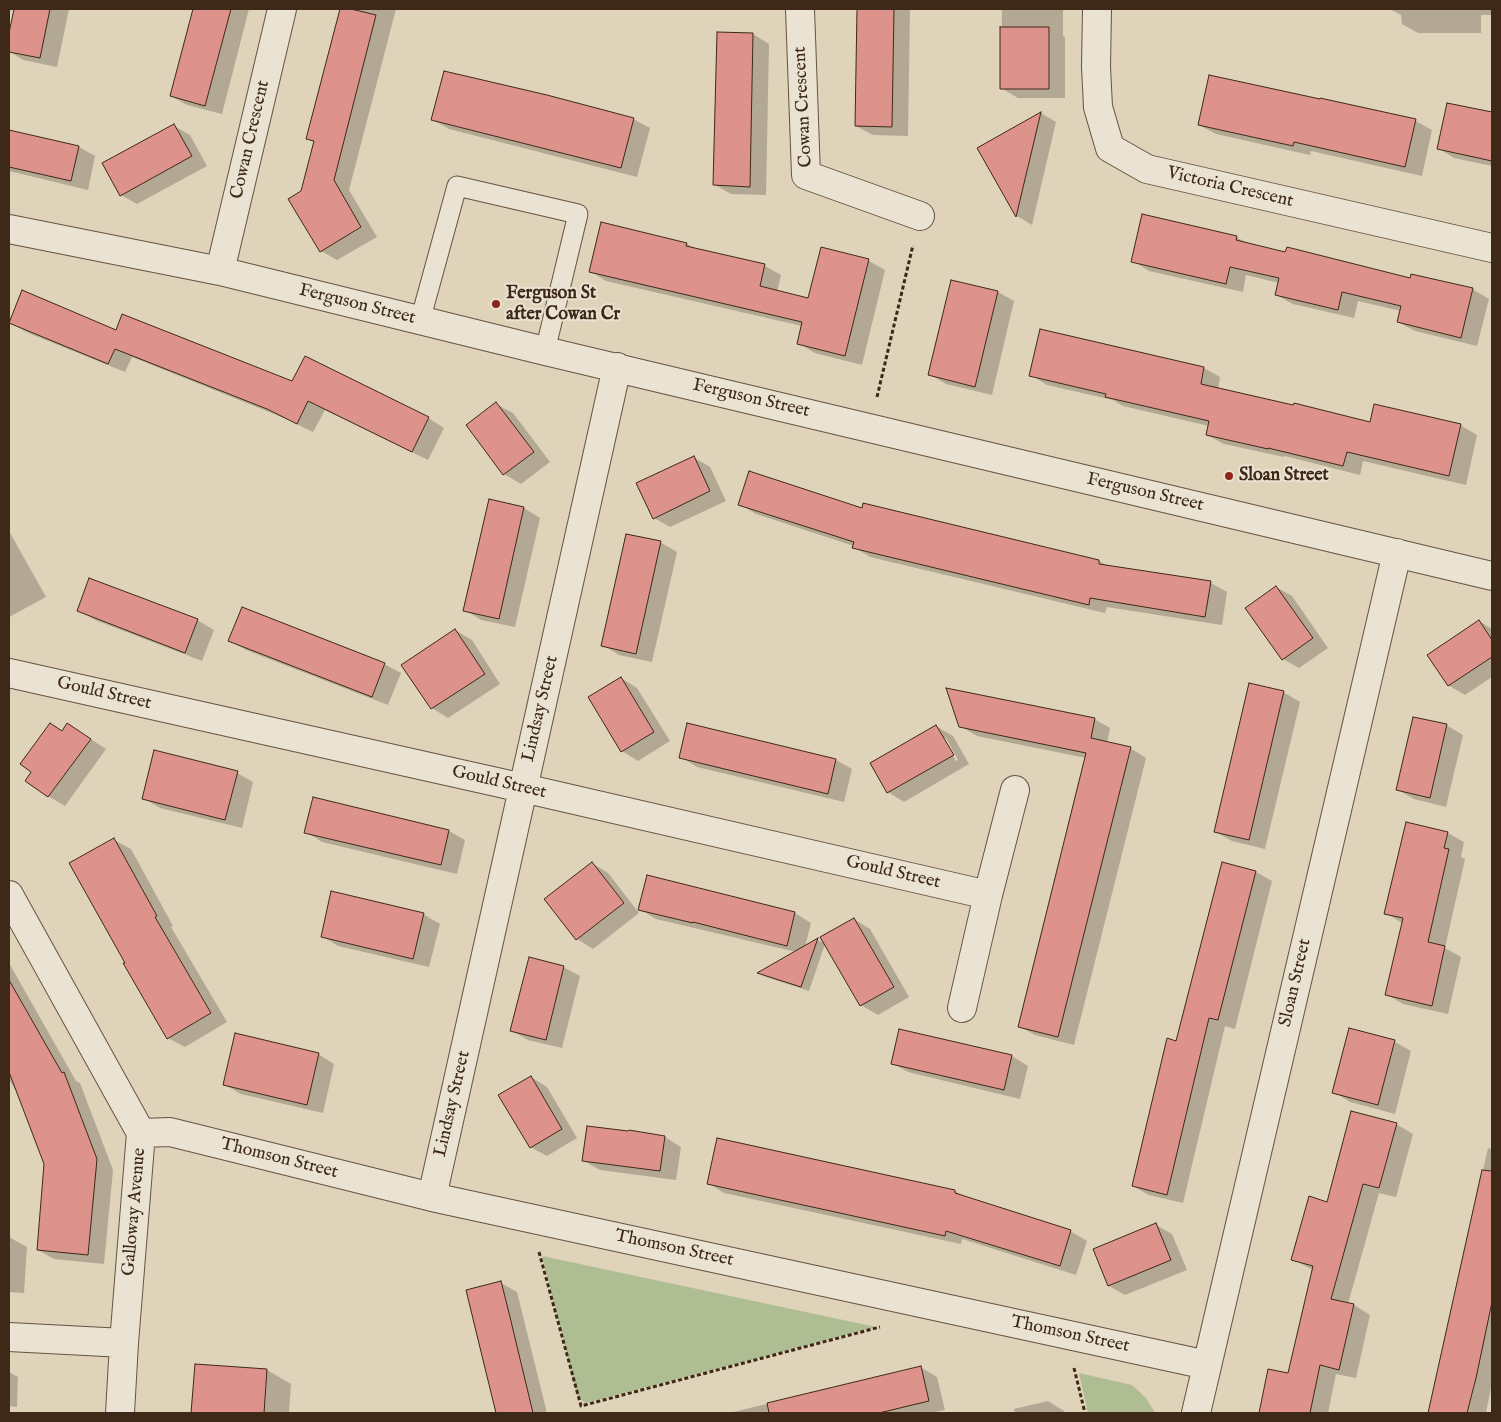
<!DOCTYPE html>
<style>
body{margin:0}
#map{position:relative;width:1501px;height:1422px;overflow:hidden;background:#dfd3b9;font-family:"IM FELL English",serif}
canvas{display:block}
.frame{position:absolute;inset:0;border:10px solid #3e2817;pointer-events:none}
</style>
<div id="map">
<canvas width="1501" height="1422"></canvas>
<div class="frame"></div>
</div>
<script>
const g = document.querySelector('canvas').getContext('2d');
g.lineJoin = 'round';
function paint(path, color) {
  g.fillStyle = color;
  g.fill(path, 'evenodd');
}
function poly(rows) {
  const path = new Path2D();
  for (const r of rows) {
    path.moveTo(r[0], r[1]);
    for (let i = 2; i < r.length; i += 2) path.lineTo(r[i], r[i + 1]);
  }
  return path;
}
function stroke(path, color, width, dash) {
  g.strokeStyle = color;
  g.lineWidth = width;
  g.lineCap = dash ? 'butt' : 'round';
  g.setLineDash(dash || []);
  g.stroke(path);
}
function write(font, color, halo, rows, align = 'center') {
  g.font = font + ' "IM FELL English",serif';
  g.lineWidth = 4;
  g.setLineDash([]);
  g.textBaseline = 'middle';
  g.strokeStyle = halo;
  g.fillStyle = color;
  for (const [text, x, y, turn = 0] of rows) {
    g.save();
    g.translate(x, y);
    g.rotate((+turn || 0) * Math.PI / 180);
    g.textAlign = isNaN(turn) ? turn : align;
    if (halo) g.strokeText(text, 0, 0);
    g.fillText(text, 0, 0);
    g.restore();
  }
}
paint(poly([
 [542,1256,876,1327,586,1403,578,1398],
 [1079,1373,1132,1385,1146,1398,1154,1411,1154,1413,1088,1413]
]), '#aebd92');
paint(poly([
 [15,9,69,9,57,67,23,60,9,51,9,40],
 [194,9,249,9,222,114,187,105,171,96],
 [341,9,396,9,349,190,377,237,337,260,321,251,315,143,308,139],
 [859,9,910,9,908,136,873,135,856,126],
 [1002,9,1063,9,1063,36,1065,37,1065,98,1018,98,1001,88],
 [1390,9,1492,9,1492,15,1481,15,1481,33,1418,33,1402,24,1401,15],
 [753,34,769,44,766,195,731,194,715,185],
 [1321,99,1416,121,1432,130,1422,176,1311,151,1310,155,1216,134,1199,125,1321,101],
 [1448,104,1492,114,1492,166,1454,158,1438,148],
 [1041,113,1056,122,1032,225,1017,216,978,149],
 [633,119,650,128,637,177,449,129,433,120],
 [174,126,190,135,207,166,137,204,121,195],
 [9,131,79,147,95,156,88,190,9,171],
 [1236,237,1251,245,1411,280,1472,289,1489,299,1477,346,1415,331,1398,322,1401,311,1358,301,1354,318,1293,304,1276,295,1279,283,1246,275,1243,292,1149,271,1133,261],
 [687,244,696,249,765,266,781,275,777,292,809,300,822,249,869,261,885,270,862,365,815,353,798,343,802,326,606,281,590,271],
 [998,292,1014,301,992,395,946,384,929,374],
 [10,322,117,331,293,383,428,418,444,428,428,460,325,410,313,432,284,418,132,357,125,372,26,332],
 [1041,331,1204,368,1220,377,1218,389,1371,423,1460,425,1477,435,1466,485,1363,461,1360,475,1285,456,1284,457,1224,444,1207,435,1209,426,1123,406,1113,400,1047,385,1031,375],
 [496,404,513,413,550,462,521,484,504,474,467,426],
 [693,457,710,467,726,501,670,527,654,518],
 [490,500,524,508,540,518,515,627,481,620,465,610],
 [740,504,863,509,1099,561,1108,566,1211,583,1227,592,1222,625,1107,607,1105,613,870,557,854,547,854,546,756,514],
 [9,531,46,597,9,617],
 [660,542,677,552,652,662,619,655,603,645],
 [1276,587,1292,596,1328,648,1299,668,1283,659],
 [78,610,197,620,214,630,202,661,95,620],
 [1479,621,1492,629,1492,677,1465,695,1448,685],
 [455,630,472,640,500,684,448,718,432,708],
 [230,641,384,664,401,673,388,705,246,650],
 [621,678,637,688,670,741,638,761,622,751],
 [1283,692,1300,702,1265,849,1232,841,1216,832],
 [1094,719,1110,728,1107,743,1130,748,1146,758,1074,1045,1035,1035,1019,1026,1086,758,977,736,960,726],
 [51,724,63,731,68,724,106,749,65,806,48,796,33,772],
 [688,725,836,760,852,769,844,802,697,767,681,757],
 [1446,725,1463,735,1446,807,1414,799,1398,790],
 [936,726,953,736,969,764,904,802,888,792],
 [943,738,946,738,958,760,956,761],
 [237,773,253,782,242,828,160,808,143,798],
 [449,831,465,840,457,874,322,842,306,832],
 [1448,833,1464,842,1461,857,1465,859,1445,948,1461,957,1448,1014,1403,1004,1386,994,1402,923,1386,913],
 [114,840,131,849,173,926,171,927,227,1022,185,1047,168,1038],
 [592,863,608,873,639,913,593,949,577,939],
 [1256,872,1272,881,1235,1029,1225,1026,1183,1203,1149,1195,1133,1186,1177,1042],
 [648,876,795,913,811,923,805,947,818,940,825,944,809,991,766,977,760,973,796,952,656,919,639,909],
 [423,914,440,924,429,967,338,946,322,936],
 [854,919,870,929,909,997,878,1015,861,1005],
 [9,963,76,1081,80,1083,113,1170,104,1264,54,1259,38,1250,46,1164,22,1102,9,1079],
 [563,967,580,976,562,1048,528,1040,512,1031],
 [1350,1030,1395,1042,1411,1051,1395,1114,1350,1102,1334,1092],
 [318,1054,334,1064,323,1113,241,1094,225,1085],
 [1012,1056,1028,1066,1020,1099,908,1072,892,1063],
 [531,1077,547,1087,577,1138,547,1156,530,1147],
 [1396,1124,1413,1134,1396,1197,1379,1193,1348,1304,1354,1305,1370,1315,1356,1378,1336,1374,1328,1413,1260,1413,1269,1371,1289,1375,1313,1270,1292,1259,1328,1203],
 [665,1137,681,1147,676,1180,600,1170,584,1161],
 [1488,1148,1492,1149,1492,1383,1486,1413,1436,1413,1430,1410],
 [708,1183,955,1191,969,1199,1070,1231,1087,1241,1076,1275,962,1239,961,1244,724,1193],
 [1156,1225,1172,1234,1187,1270,1125,1295,1109,1286],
 [9,1237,27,1247,24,1293,9,1292],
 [501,1283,517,1292,547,1413,497,1413,468,1291],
 [196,1365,267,1370,291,1384,289,1413,193,1413],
 [920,1367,937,1377,945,1410,930,1413,729,1413],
 [9,1372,18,1377,17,1407,9,1406],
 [1048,1401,1064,1411,1065,1413,1015,1413,1014,1409]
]), '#0003');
const building = poly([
 [14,9,50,9,40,58,9,52,9,33,14,9],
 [193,9,231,9,205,106,170,96,193,9],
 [340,9,351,9,376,15,334,180,361,227,320,252,288,199,301,191,314,141,306,139,340,9],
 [857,9,894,9,892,127,855,126,857,9],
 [1000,27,1049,27,1049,89,1000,89,1000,27],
 [717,32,753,33,750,187,713,185,717,32],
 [444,71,547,95,634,118,621,168,431,120,444,71],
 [1209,75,1320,99,1320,98,1416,119,1405,167,1294,142,1293,146,1198,125,1209,75],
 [1447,103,1492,112,1492,161,1437,149,1447,103],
 [1041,112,1016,217,977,148,1041,112],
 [174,124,192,156,120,196,102,163,174,124],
 [9,130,79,146,71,181,9,167,9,130],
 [1142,214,1237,236,1236,240,1285,252,1287,247,1410,278,1411,274,1473,288,1461,338,1397,322,1401,306,1342,292,1338,310,1275,295,1279,278,1230,267,1226,284,1131,262,1142,214],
 [601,222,687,243,686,246,765,264,760,286,808,298,821,247,869,259,845,356,797,344,802,322,589,272,601,222],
 [951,280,998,291,975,387,928,375,951,280],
 [22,290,116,330,122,314,292,381,305,356,429,417,412,452,308,401,297,424,267,409,115,349,108,364,9,323,22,290],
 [1040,329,1204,367,1201,384,1293,405,1294,403,1370,422,1374,404,1461,424,1449,476,1347,452,1343,466,1268,448,1268,449,1206,435,1209,421,1105,397,1106,394,1029,376,1040,329],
 [496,402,534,452,503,475,466,425,496,402],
 [694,456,710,491,653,519,636,483,694,456],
 [749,471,862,508,863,503,1099,560,1099,564,1211,581,1205,617,1090,598,1089,605,852,548,854,542,738,505,749,471],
 [489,499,524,507,499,619,463,611,489,499],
 [626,534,661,541,636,654,601,646,626,534],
 [89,578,198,619,185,653,77,611,89,578],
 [1276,586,1313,638,1282,660,1245,608,1276,586],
 [242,607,385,663,372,697,228,641,242,607],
 [1479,620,1492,640,1492,657,1448,686,1427,655,1479,620],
 [455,629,485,674,431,709,401,665,455,629],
 [621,677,654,732,621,752,588,697,621,677],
 [1249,683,1284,691,1249,840,1214,832,1249,683],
 [946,688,1095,718,1091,738,1131,747,1058,1037,1018,1027,1086,753,959,727,946,688],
 [1413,717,1447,724,1430,798,1396,790,1413,717],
 [50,723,62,731,67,723,91,739,48,797,25,781,31,772,20,764,50,723],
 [687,723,836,759,828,794,679,758,687,723],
 [936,725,954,755,887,793,870,763,936,725],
 [154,750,238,771,225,820,142,799,154,750],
 [313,797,449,830,441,865,304,833,313,797],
 [1406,822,1448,832,1444,848,1449,849,1428,942,1445,946,1432,1006,1385,995,1403,918,1384,914,1406,822],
 [114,838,157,916,155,917,211,1013,167,1039,123,963,125,963,69,863,114,838],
 [592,862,624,903,576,940,544,899,592,862],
 [1222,862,1256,871,1218,1020,1209,1018,1167,1195,1132,1186,1167,1038,1176,1041,1222,862],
 [647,875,795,912,787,946,693,922,693,923,638,910,647,875],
 [331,891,424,913,413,959,321,937,331,891],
 [854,918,894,987,860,1006,820,937,854,918],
 [818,938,801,987,757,973,818,938],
 [529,957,564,966,546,1040,510,1031,529,957],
 [9,980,62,1073,64,1072,97,1159,88,1255,37,1250,44,1164,9,1072,9,980],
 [1349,1028,1395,1040,1378,1105,1332,1093,1349,1028],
 [899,1029,1012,1055,1004,1090,891,1064,899,1029],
 [235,1033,319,1053,307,1105,223,1085,235,1033],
 [531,1076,562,1129,530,1148,498,1095,531,1076],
 [1351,1111,1397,1123,1379,1188,1363,1184,1331,1299,1354,1304,1339,1370,1320,1365,1310,1413,1259,1413,1268,1369,1288,1373,1313,1266,1291,1260,1309,1196,1327,1202,1351,1111],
 [587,1126,628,1131,629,1130,665,1136,660,1171,582,1161,587,1126],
 [717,1138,955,1190,955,1193,1071,1230,1060,1266,946,1231,945,1236,707,1184,717,1138],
 [1482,1170,1492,1171,1492,1302,1476,1378,1467,1413,1428,1413,1482,1170],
 [1156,1223,1171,1260,1108,1286,1093,1249,1156,1223],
 [501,1281,509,1313,533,1413,496,1413,483,1360,466,1290,501,1281],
 [195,1364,267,1369,264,1413,191,1413,195,1364],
 [921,1366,929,1401,879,1413,769,1413,767,1403,921,1366]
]);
paint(building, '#dd938c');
stroke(building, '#3e2817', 1);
const service = poly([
 [420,321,457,186,578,214,545,351]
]);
const minor = poly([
 [800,9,806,175,920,216],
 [1097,9,1096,67,1098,107,1110,148,1147,169,1492,248],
 [9,229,220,271,545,351,1492,576],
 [220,271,282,9],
 [9,673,523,788,988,895],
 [9,895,141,1133,124,1343,120,1413],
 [962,1008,988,895,1015,790],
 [141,1133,170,1132,432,1197,1207,1365],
 [432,1197,617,367],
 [9,1337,124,1343],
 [1196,1413,1397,553]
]);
stroke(service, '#665340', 21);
stroke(minor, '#665340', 30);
stroke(poly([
 [877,397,913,245],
 [539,1252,581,1406,880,1327],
 [1074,1368,1085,1413]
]), '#3e2817', 3, [4, 2.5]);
stroke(service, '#eae2d2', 19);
stroke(minor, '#eae2d2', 28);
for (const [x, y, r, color] of [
 [496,304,5,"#8f2418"],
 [1229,476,5,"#8f2418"]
]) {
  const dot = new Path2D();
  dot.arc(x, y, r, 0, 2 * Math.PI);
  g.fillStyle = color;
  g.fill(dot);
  stroke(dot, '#eae2d2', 2);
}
write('18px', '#3e2817', '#eae2d2', [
 ["Cowan Crescent",804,107,-93],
 ["Cowan Crescent",251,140,-77],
 ["Victoria Crescent",1230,188,13],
 ["Ferguson Street",357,305,14],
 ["Ferguson Street",751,399,13],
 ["Ferguson Street",1145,493,13],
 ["Gould Street",104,694,13],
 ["Lindsay Street",541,709,-77],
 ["Gould Street",499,783,13],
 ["Gould Street",893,873,13],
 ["Sloan Street",1296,983,-77],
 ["Lindsay Street",453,1104,-77],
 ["Thomson Street",279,1159,14],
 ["Galloway Avenue",135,1212,-85],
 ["Thomson Street",674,1249,12],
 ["Thomson Street",1070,1335,12]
]);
write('bold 18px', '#3e2817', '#eae2d2', [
 ["Ferguson St",506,294],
 ["after Cowan Cr",506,315],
 ["Sloan Street",1239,476]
], 'left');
</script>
